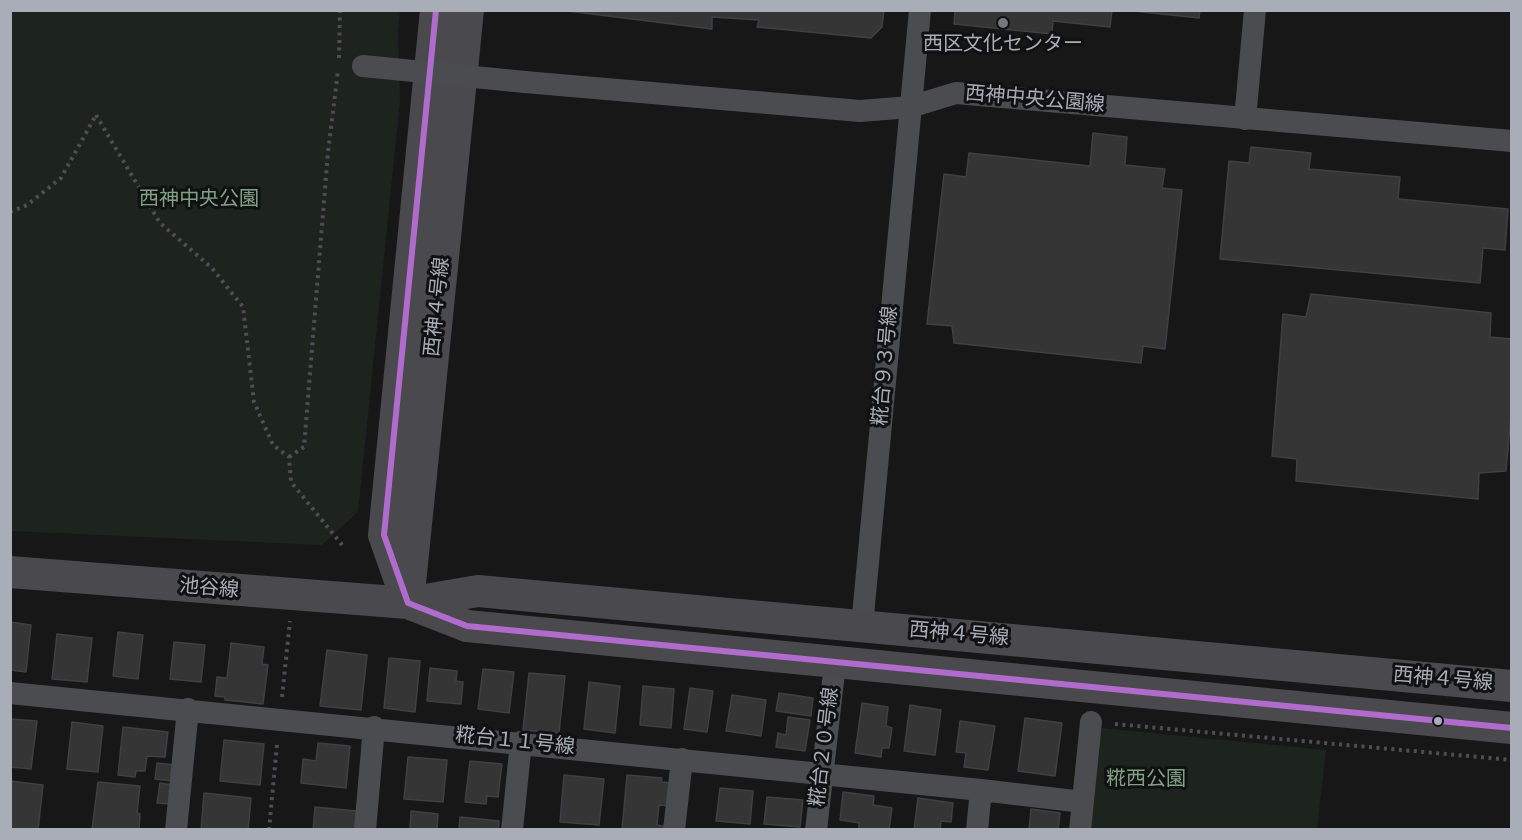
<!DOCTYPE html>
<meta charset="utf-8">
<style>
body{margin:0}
#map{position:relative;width:1522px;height:840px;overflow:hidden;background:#171717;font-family:Roboto,sans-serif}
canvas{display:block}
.frame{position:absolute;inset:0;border:12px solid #a8adb8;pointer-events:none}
</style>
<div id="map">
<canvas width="1522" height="840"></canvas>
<div class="frame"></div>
</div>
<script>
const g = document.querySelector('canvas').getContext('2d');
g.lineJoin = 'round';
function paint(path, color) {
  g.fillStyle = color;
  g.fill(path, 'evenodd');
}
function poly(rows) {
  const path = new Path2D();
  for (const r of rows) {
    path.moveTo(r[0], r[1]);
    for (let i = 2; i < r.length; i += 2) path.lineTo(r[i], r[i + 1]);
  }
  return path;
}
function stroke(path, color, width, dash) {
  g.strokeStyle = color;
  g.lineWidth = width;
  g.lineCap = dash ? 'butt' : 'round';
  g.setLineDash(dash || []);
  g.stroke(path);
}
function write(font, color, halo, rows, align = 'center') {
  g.font = font + ' Roboto,"Noto Sans JP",sans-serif';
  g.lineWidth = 6;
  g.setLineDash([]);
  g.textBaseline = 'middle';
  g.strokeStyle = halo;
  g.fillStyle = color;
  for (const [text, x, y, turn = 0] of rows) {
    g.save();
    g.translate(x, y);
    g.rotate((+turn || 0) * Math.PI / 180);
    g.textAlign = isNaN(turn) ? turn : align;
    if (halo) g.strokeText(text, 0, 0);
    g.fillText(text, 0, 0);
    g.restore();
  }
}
paint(poly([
 [11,11,400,11,398,31,400,101,358,512,322,545,11,531],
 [1101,728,1326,750,1317,829,1088,830]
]), '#1d241e');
const building = poly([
 [560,10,884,10,882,27,871,38,757,27,759,20,712,17,712,29,560,10],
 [955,10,1112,10,1110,27,1053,21,1052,34,954,24,955,10],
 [1124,10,1200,10,1199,18,1124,10],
 [1093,133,1127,137,1125,165,1165,169,1162,188,1182,190,1165,349,1143,346,1141,363,954,343,952,326,927,324,944,174,966,177,969,153,1090,166,1093,133],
 [1251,147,1311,153,1309,169,1400,177,1398,199,1508,209,1505,250,1483,248,1480,283,1220,259,1229,161,1249,163,1251,147],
 [1311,294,1491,313,1490,337,1512,339,1512,403,1506,471,1479,473,1478,499,1296,481,1297,459,1272,456,1283,314,1306,317,1311,294],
 [10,622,31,625,26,672,10,670,10,622],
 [118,632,143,635,138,679,113,676,118,632],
 [57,634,92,638,87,682,52,679,57,634],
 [174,642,205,645,201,682,170,679,174,642],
 [231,643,264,647,262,664,268,665,263,704,225,700,225,697,215,696,217,677,227,678,231,643],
 [327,650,367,655,361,710,320,706,327,650],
 [389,658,420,661,415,712,384,708,389,658],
 [430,668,457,671,456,681,463,682,461,704,427,701,430,668],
 [483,669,514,672,509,713,478,709,483,669],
 [529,673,565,676,559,733,523,730,529,673],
 [589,682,620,686,615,733,584,729,589,682],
 [643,686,674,689,671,728,640,725,643,686],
 [690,688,713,691,707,732,684,729,690,688],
 [779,693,813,698,811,716,776,711,779,693],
 [732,695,766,700,761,736,726,731,732,695],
 [862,703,888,707,886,726,892,728,889,748,882,748,881,757,855,753,862,703],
 [910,705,941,710,935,755,904,751,910,705],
 [788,717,810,720,805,751,776,747,778,733,786,735,788,717],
 [1025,718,1062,723,1055,776,1018,771,1025,718],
 [10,719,37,721,31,769,10,767,10,719],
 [960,721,995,726,988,770,964,767,966,753,956,752,960,721],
 [72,722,103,726,98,772,67,769,72,722],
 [123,727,168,732,165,757,147,756,145,771,136,771,135,777,118,775,123,727],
 [224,740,264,744,260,785,220,781,224,740],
 [318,743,350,746,346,788,301,783,303,759,316,761,318,743],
 [408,757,447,760,443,802,404,799,408,757],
 [470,761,502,764,498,797,487,796,486,804,465,802,470,761],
 [157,763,174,765,173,781,155,779,157,763],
 [564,775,604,779,599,825,560,822,564,775],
 [627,775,662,778,661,782,674,783,672,806,659,805,657,825,663,826,663,830,622,830,627,775],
 [10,781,43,785,38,830,10,830,10,781],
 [98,782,140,786,137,813,140,814,139,830,92,830,98,782],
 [160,783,173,785,171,804,157,803,160,783],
 [720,788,753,791,750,824,716,821,720,788],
 [843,792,874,796,873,805,892,808,889,830,859,830,859,823,840,820,843,792],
 [204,793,251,798,248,830,201,830,204,793],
 [767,797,803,800,800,827,764,824,767,797],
 [918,798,953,803,951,822,941,821,940,830,914,830,918,798],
 [315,807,357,811,355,830,313,830,315,807],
 [1031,809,1060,813,1058,830,1029,830,1031,809],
 [411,811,438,814,437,830,410,829,411,811],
 [460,817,499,821,498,830,459,830,460,817]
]);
paint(building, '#353536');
stroke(building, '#3f4043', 1.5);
stroke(poly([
 [339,58,340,10],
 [96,115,160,223,212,268,243,307,254,402,273,445,289,457,291,482,343,546],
 [10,212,27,205,61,178,96,115],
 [289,457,304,447,328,152,338,71],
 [282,697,290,621],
 [1115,724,1512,760],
 [269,830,277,744]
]), '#4d4e52', 4, [3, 4.5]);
stroke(poly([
 [525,82,860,111,910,107,956,93,1512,141],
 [1245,119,1255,10],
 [862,626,920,10],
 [10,693,981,790,977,830],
 [981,790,1083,802],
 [176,830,188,709],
 [365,830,374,727],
 [512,830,521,742],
 [674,830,682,759],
 [816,830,835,664],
 [1080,830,1091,722]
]), '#4b4c50', 22);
stroke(poly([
 [436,10,384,535,408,603,467,626,1512,728],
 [468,10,408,603,478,591,1512,686],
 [10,572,408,603]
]), '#4a4a4e', 32);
stroke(poly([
 [363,66,525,82]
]), '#4b4c50', 22);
stroke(poly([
 [436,10,384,535,408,603,467,626,1512,728]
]), '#b06ccc', 6);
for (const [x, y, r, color] of [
 [1003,23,6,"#757880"],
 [1438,721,5,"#a8adb8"]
]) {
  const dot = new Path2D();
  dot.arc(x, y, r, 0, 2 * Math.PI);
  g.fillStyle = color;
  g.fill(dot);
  stroke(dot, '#111113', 2);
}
write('20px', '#a8adb8', '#111113', [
 ["西区文化センター",1003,45]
]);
write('20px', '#a8adb8', '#111113', [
 ["西神中央公園線",1035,100,5],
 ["西神４号線",438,307,-84],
 ["糀台９３号線",886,366,-85],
 ["池谷線",209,589,5],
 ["西神４号線",959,635,5],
 ["西神４号線",1443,680,5],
 ["糀台１１号線",515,742,6],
 ["糀台２０号線",825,747,-83]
]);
write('20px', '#7fa381', '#111113', [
 ["西神中央公園",199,200],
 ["糀西公園",1146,780]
]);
</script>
